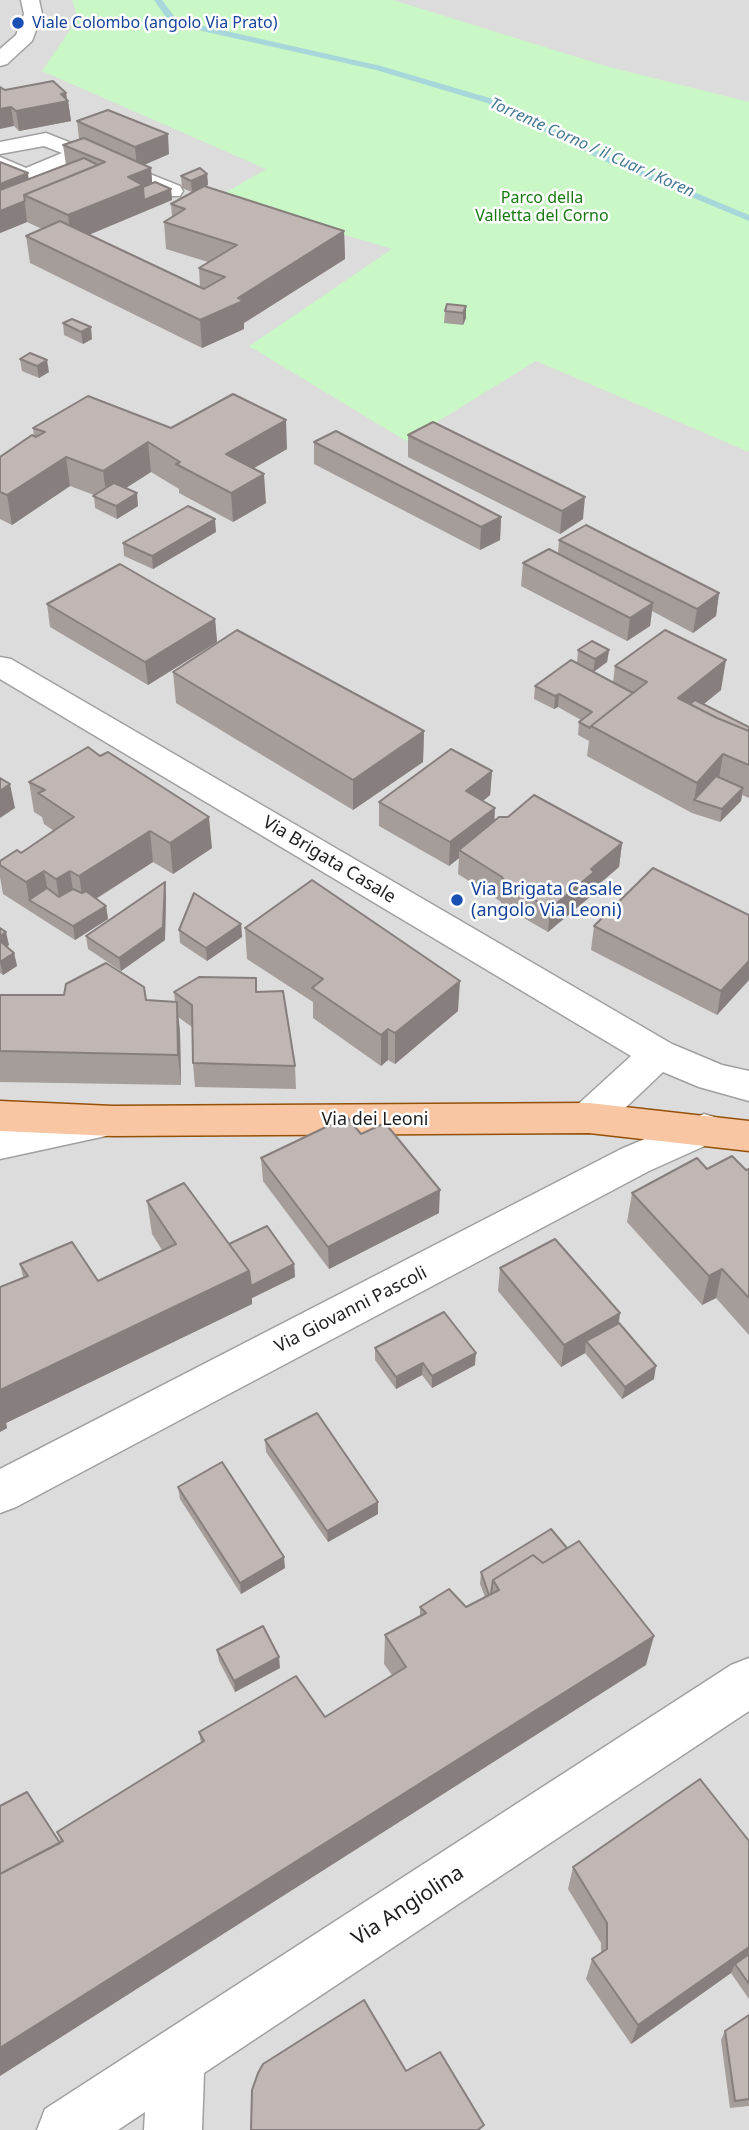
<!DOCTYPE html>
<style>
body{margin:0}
canvas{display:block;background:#f0ebe6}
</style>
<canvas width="749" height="2130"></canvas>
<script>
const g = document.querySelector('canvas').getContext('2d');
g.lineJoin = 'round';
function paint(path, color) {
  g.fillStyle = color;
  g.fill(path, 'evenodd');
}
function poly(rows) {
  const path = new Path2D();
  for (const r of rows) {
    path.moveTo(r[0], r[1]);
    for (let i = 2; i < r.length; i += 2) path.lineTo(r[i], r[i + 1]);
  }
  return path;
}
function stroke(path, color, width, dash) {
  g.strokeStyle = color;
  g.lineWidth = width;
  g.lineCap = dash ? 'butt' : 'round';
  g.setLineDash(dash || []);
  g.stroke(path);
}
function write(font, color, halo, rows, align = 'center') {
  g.font = font + ' "Noto Sans",sans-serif';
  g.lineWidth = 5;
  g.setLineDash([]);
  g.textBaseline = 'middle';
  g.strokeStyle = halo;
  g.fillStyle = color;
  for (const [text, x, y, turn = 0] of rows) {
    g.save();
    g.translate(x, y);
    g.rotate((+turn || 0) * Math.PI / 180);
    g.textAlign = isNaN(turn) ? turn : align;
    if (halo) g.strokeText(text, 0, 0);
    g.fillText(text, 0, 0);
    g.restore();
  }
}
paint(poly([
 [0,0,749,0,749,2130,0,2130]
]), '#dddcdc');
paint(poly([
 [72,0,393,0,609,67,749,102,749,452,536,361,406,441,249,346,392,249,218,197,266,169,42,71,78,18]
]), '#c9f7c5');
paint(poly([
 [154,0,162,0,177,20,381,66,493,99,608,156,749,215,749,221,602,160,487,103,376,70,171,24,154,0]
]), '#a8d7db');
const minor = poly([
 [21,0,39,0,42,14,32,41,7,64,0,66,0,49,16,35,24,14,21,0],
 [46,133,180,186,183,191,180,196,164,196,80,161,25,183,0,172,0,157,26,168,62,153,44,146,0,154,0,142,46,133],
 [0,657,11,659,672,1044,722,1065,749,1071,749,1101,699,1087,663,1072,603,1129,589,1133,575,1129,569,1118,575,1107,631,1056,0,679,0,657],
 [101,1108,115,1112,121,1123,115,1134,0,1159,0,1129,101,1108],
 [704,1114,718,1118,724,1129,718,1140,649,1171,16,1507,0,1513,0,1469,621,1149,704,1114],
 [749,1658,749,1711,204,2073,202,2130,144,2130,145,2112,118,2130,37,2130,45,2109,731,1665,749,1658]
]);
const major = poly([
 [0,1101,113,1106,589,1103,749,1121,749,1151,589,1133,113,1136,0,1131,0,1101]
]);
stroke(minor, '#a0a0a0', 3);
stroke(major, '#945006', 3);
paint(minor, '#fff');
paint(major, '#f8c6a3');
paint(poly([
 [5,90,66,93,67,99,68,101,71,121,19,131,14,126],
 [77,121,169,154,144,165,151,168,152,183,171,189,172,200,89,235,200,287,199,268,208,262,166,249,164,222,172,217,171,204,200,189,192,192,182,188,181,176,207,174,208,185,205,186,344,231,345,259,244,323,244,329,202,348,30,263,26,236,42,229,27,222,0,233,28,173,28,179,66,165,63,145,79,139],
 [466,306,466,318,463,325,444,323,445,311],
 [72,319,92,339,83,344,64,335,63,323],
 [30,353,49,372,39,378,22,371,20,359],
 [33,428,171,428,287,449,254,468,266,503,233,522,179,493,179,489,151,472,126,488,138,506,117,519,95,508,94,495,70,486,12,525,0,519,0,457,34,436],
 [408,435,583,519,560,534,408,457],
 [314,442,501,517,500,540,480,550,314,464],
 [216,532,153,569,124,556,123,543],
 [559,540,719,593,716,616,693,633,652,611,650,626,627,641,521,586,523,563,558,554],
 [47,604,215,619,217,642,148,685,50,627],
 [578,650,609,650,607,662,594,672,613,683,615,666,721,690,704,704,749,727,749,798,742,795,741,801,720,822,692,813,587,756,589,741,578,735,579,722,581,720,558,707,554,709,534,699,535,686,577,663],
 [173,672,424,731,423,762,353,810,176,703],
 [492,771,490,795,483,801,495,820,622,843,619,867,592,890,591,896,548,932,503,906,500,901,458,874,459,858,449,866,379,826,379,802],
 [29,782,212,848,173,874,153,862,96,899,106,906,108,919,75,940,3,894,0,877,0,861,21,853,54,831,44,824,42,817,34,812],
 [166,895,165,940,121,971,88,949,86,936],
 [749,915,749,980,717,1015,591,950,594,926],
 [241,924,242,937,207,961,180,943,179,930],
 [0,928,9,945,7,946,14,953,17,966,3,975,0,973],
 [245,928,458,1011,395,1064,388,1060,381,1066,313,1018,313,1002,247,959],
 [174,992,257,992,295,1066,296,1089,195,1087,193,1063,192,1027,178,1017,180,1032,181,1085,0,1082,0,995,175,1002],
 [361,1134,439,1213,329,1269,263,1181,261,1158],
 [707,1169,746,1170,749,1169,749,1335,716,1298,702,1305,627,1222,632,1193],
 [147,1201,229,1244,294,1264,295,1277,252,1298,252,1304,6,1423,7,1428,0,1432,0,1287,23,1277,20,1264,98,1281,162,1250,152,1234],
 [500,1268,620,1313,619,1323,654,1379,622,1399,585,1353,561,1367,498,1291],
 [375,1348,475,1365,432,1388,422,1375,396,1389,375,1360],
 [265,1440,378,1514,328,1542,266,1452],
 [178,1487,285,1568,241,1594,180,1499],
 [481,1572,646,1665,60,1843,61,1842,57,1832,201,1743,199,1732,325,1717,392,1675,384,1664,385,1635,420,1616,420,1607,466,1607,485,1597,480,1584],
 [217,1650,280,1668,235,1692,219,1661],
 [749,1841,749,1999,731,1973,631,2044,586,1979,592,1959,601,1953,601,1943,568,1889,573,1867],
 [749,2015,749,2106,730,2108,721,2040,725,2031]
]), '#a59d9a');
paint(poly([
 [66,93,67,102,68,101,71,121,19,131,16,111,61,94],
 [11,107,14,126,0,129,0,109],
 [168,134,169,154,137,168,135,147],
 [151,168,153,194,171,189,172,200,71,242,68,215,128,177],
 [28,173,31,198,24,195,27,222,0,233,0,184],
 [207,174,208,185,192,192,191,181],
 [344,231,345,259,244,323,244,329,202,348,200,320,238,298],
 [466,306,466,318,463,325,463,313],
 [91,327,92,339,83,344,81,332],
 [47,360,49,372,39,378,37,366],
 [286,420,287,449,228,483,226,454],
 [148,442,151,472,107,500,103,471],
 [66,457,70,486,12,525,7,495],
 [264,474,266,503,233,522,231,493],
 [137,493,138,506,117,519,116,506],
 [585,497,583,519,560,534,562,511],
 [501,517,500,540,480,550,481,527],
 [215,519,216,532,153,569,152,556],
 [719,593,716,616,693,633,697,609],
 [653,603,650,626,627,641,630,618],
 [215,619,217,642,148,685,145,662],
 [609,650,607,662,593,672,595,659],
 [726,660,721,690,684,720,678,698],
 [559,694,558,707,554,709,555,696],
 [424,731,423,762,353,810,353,780],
 [723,754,718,785,694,800,692,813,697,783],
 [492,771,490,795,465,815,466,791],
 [10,784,15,808,0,818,0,791],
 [743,788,741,801,720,822,722,809],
 [495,808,494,832,459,850,459,858,449,866,450,842],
 [209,817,212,848,173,874,170,843],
 [150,831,153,862,84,906,79,876],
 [622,843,619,867,592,890,591,896,548,932,550,909,591,869],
 [44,871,50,901,29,900,26,882],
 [70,871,75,902,61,910,56,879],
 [165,882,166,895,165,940,121,971,119,958],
 [106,906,108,919,75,940,73,926],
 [241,924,242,937,207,961,206,948],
 [6,932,9,945,0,951,0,936],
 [14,953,17,966,3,975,0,962],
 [749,961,749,980,717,1015,721,991],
 [460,981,458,1011,395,1064,395,1033],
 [177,1002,180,1032,181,1085,178,1055],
 [388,1029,388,1060,381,1066,381,1035],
 [440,1190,439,1213,329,1269,328,1247],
 [294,1264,295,1277,252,1298,252,1304,6,1423,7,1428,0,1432,0,1390,249,1271],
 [722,1269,716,1298,702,1305,709,1276],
 [620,1313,616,1335,586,1341,585,1353,561,1367,564,1345],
 [476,1353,475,1365,432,1388,432,1376],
 [423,1363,422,1375,396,1389,396,1377],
 [656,1366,654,1379,622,1399,625,1387],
 [378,1502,378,1514,328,1542,327,1531],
 [284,1557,285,1568,241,1594,240,1583],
 [654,1636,646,1665,0,2076,0,2048],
 [279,1657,280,1668,235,1692,234,1681],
 [749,1947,749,1960,735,1964,731,1973,631,2044,638,2025]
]), '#867f7d');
const building = poly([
 [53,81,66,93,61,94,68,101,16,111,11,107,0,109,0,87,5,90,53,81],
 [108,110,168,134,135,147,77,121,108,110],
 [84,138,151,168,128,177,143,185,68,215,24,195,105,162,63,145,84,138],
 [84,158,98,165,24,195,25,201,0,211,0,190,84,158],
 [0,162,28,173,0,184,0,162],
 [200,168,207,174,191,181,181,176,200,168],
 [155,182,171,189,144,200,143,187,155,182],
 [204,186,344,231,238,298,243,301,200,320,26,236,60,221,204,289,225,277,199,268,237,245,164,222,185,209,171,204,204,186],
 [447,304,466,306,463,313,445,311,447,304],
 [72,319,91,327,81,332,63,323,72,319],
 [30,353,47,360,37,366,20,359,30,353],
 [233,394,286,420,226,454,264,474,231,493,176,464,180,462,148,442,103,471,66,457,7,495,0,492,0,457,32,435,36,437,45,432,33,428,88,396,171,428,233,394],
 [433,422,585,497,562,511,408,435,433,422],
 [336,431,501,517,481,527,314,442,336,431],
 [114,483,137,493,116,506,93,496,114,483],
 [188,506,215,519,152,556,123,543,188,506],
 [586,525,719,593,697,609,559,540,586,525],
 [549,549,653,603,630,618,523,563,549,549],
 [120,564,215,619,145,662,47,604,120,564],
 [237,630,424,731,353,780,173,672,237,630],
 [665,630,726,660,678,698,717,718,749,731,749,765,723,754,697,783,591,726,647,682,615,666,665,630],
 [592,641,609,650,595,659,578,650,592,641],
 [571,660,633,693,591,726,590,728,579,722,592,712,559,694,555,696,535,686,571,660],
 [695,700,749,727,749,731,717,718,690,704,695,700],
 [88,747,100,756,108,752,209,817,170,843,150,831,79,876,70,871,56,879,44,871,26,882,0,865,0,861,17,850,21,853,74,817,38,793,45,790,29,782,88,747],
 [451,749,492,771,466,791,495,808,450,842,379,802,451,749],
 [716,776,743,788,722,809,694,800,716,776],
 [0,778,10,784,0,791,0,778],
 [534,795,622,843,591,869,594,872,550,909,505,882,502,877,459,850,499,817,508,817,534,795],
 [653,868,749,915,749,961,721,991,594,926,653,868],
 [312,880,460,981,395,1033,388,1029,381,1035,312,988,323,979,245,928,312,880],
 [165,882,163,927,119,958,86,936,165,882],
 [47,888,59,897,73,889,82,893,86,891,106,906,73,926,29,900,47,888],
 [194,893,241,924,206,948,179,930,194,893],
 [0,928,6,932,0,936,0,928],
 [0,941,14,953,0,962,0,941],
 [106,963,144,987,146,1000,177,1002,178,1055,0,1051,0,995,64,995,66,984,106,963],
 [199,977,256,978,256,992,283,991,295,1066,193,1063,192,1005,174,992,199,977],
 [347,1117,361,1134,385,1123,440,1190,328,1247,261,1158,347,1117],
 [732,1156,746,1170,749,1169,749,1298,722,1269,709,1276,632,1193,697,1158,707,1169,732,1156],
 [184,1183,249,1271,0,1390,0,1287,28,1276,20,1264,72,1242,98,1281,176,1244,147,1201,184,1183],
 [267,1226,294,1264,251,1286,249,1271,229,1244,267,1226],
 [555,1239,620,1313,564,1345,500,1268,555,1239],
 [444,1312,476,1353,432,1376,423,1363,396,1377,375,1348,444,1312],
 [619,1323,656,1366,625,1387,586,1341,619,1323],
 [317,1413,378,1502,327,1531,265,1440,317,1413],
 [222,1462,284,1557,240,1583,178,1487,222,1462],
 [551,1529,567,1548,543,1563,533,1555,493,1580,491,1594,489,1595,481,1572,551,1529],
 [579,1541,654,1636,0,2048,0,1874,63,1841,57,1832,204,1741,199,1732,296,1676,325,1717,406,1667,385,1635,426,1613,420,1607,449,1589,466,1607,499,1590,493,1580,533,1555,543,1563,579,1541],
 [263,1626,279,1657,234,1681,217,1650,263,1626],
 [700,1779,749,1841,749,1947,638,2025,592,1959,607,1949,607,1923,573,1867,700,1779],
 [27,1792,60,1843,0,1874,0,1806,27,1792],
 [749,1954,749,1984,735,1964,749,1954],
 [364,2000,406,2071,440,2052,484,2125,478,2130,251,2130,252,2090,258,2073,263,2064,364,2000],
 [749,2015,749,2099,735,2101,725,2031,749,2015]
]);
paint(building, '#c0b6b3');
stroke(building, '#867f7d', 2);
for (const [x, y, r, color] of [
 [18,23,7,"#1a4fb4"],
 [457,900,7,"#1a4fb4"]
]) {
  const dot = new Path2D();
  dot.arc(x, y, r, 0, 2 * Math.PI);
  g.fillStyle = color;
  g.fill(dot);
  stroke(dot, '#fff', 2.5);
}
write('16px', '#164399', '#fff', [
 ["Viale Colombo (angolo Via Prato)",32,23]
], 'left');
write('italic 16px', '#467994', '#fff', [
 ["Torrente Corno / il Cuar / Koren",592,148,24]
]);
write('16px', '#177a10', '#fff', [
 ["Parco della",542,198],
 ["Valletta del Corno",542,216]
]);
write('18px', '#1f1f1f', '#fff', [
 ["Via Brigata Casale",329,860,31],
 ["Via dei Leoni",375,1120],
 ["Via Giovanni Pascoli",351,1310,-27]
]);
write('18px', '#164399', '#fff', [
 ["Via Brigata Casale",471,890],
 ["(angolo Via Leoni)",471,911]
], 'left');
write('21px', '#1f1f1f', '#fff', [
 ["Via Angiolina",408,1906,-33]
]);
</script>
